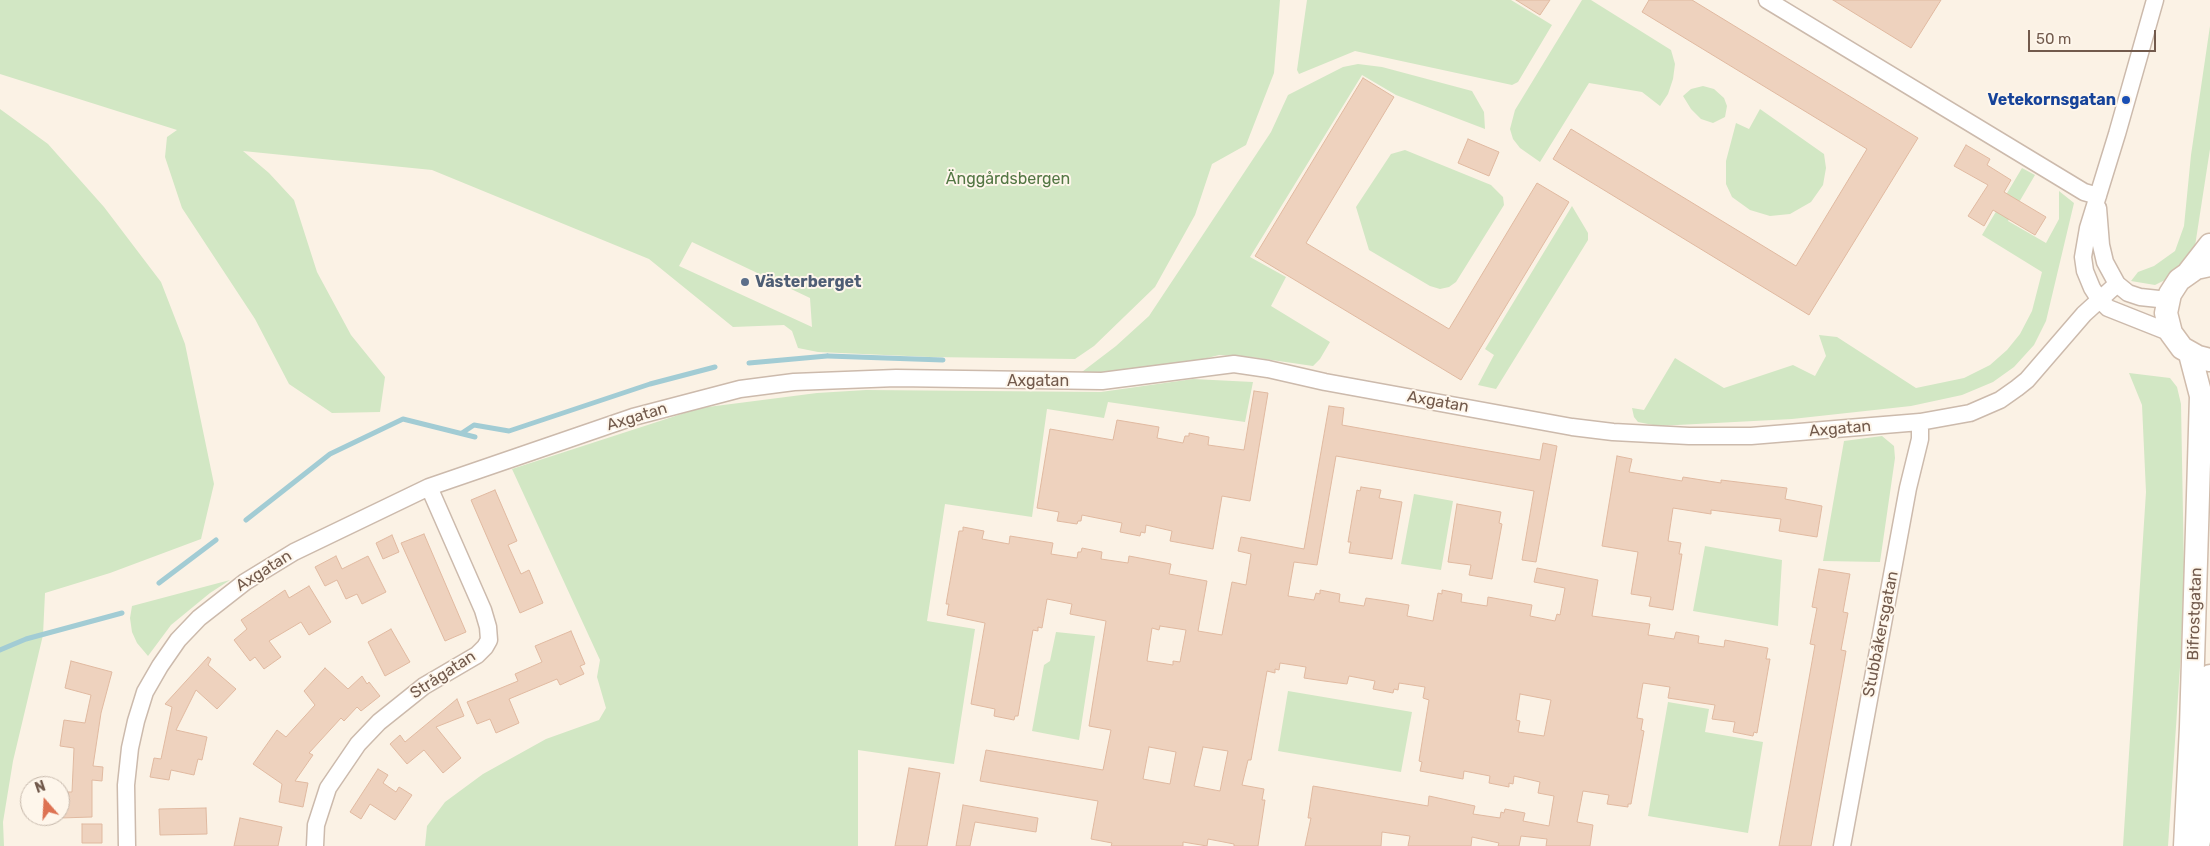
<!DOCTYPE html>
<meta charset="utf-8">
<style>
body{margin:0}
#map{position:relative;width:2210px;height:846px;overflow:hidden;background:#fbf2e5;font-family:Rubik,sans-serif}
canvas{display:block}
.north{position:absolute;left:20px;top:776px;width:50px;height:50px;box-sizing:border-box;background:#fef6eb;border:1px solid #c6b8ab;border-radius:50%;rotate:341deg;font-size:14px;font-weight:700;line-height:20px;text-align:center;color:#725a4c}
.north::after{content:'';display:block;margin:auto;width:18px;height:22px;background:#dd7252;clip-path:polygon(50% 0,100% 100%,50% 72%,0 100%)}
.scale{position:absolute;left:2028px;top:30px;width:128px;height:22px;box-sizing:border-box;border:2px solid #725a4c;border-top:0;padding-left:6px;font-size:15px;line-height:18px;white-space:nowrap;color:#725a4c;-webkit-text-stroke:4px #fef6eb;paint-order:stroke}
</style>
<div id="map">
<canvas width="2210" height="846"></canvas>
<div class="north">N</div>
<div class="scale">50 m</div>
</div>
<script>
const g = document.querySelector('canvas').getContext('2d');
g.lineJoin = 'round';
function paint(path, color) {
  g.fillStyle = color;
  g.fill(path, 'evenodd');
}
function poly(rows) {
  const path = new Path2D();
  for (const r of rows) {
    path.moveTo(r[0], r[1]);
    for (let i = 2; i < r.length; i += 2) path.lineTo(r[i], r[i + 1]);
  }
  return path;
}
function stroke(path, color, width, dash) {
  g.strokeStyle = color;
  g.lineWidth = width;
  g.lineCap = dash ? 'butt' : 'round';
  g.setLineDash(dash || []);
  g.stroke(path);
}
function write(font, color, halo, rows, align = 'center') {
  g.font = font + ' Rubik,sans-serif';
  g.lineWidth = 4;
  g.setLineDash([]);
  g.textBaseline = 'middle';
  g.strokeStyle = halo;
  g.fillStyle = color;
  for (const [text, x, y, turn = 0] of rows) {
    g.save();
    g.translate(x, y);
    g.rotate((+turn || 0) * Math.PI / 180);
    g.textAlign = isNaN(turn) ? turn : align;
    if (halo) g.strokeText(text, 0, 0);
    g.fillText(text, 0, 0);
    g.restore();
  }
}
paint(poly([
 [0,0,1280,0,1274,73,1246,145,1212,164,1195,215,1155,287,1094,346,1075,359,930,357,818,352,798,348,792,331,784,325,733,327,649,259,432,170,243,151,269,173,294,200,317,272,351,335,385,377,380,412,332,413,289,384,255,319,182,208,165,157,167,137,177,130,0,74],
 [692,242,810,298,812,327,679,266],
 [1307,0,1511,0,1552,25,1518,82,1512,85,1355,51,1299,74,1297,70],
 [1582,0,1591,0,1671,50,1675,64,1673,79,1668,94,1660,106,1642,92,1589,83,1540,162,1520,148,1513,139,1510,129,1515,110],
 [2210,26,2210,149,2195,246,2183,263,2167,279,2155,285,2131,281,2138,272,2154,266,2175,251,2184,226,2191,155],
 [1358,64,1382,67,1472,91,1484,112,1485,129,1396,95,1362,75,1250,257,1286,277,1271,306,1330,342,1320,359,1313,366,1251,357,1219,355,1162,370,1078,375,1116,346,1149,316,1271,132,1288,95,1343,67],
 [1703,86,1714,89,1724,98,1727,106,1725,117,1713,123,1701,119,1691,109,1683,96,1691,89],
 [0,109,48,144,104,207,161,282,185,344,214,484,201,539,110,573,45,593,43,635,13,761,3,822,4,846,0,846],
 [1760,109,1824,154,1826,168,1823,185,1811,202,1790,214,1770,216,1750,210,1732,197,1726,184,1726,161,1736,123,1749,129],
 [1405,150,1491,185,1503,197,1504,205,1456,282,1449,287,1440,289,1430,286,1369,250,1356,207,1391,154],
 [2022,168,2035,175,2008,221,2046,243,2059,219,2059,191,2074,203,2046,321,2034,345,2014,367,1993,382,1962,395,1911,406,1792,419,1658,426,1638,422,1634,417,1632,408,1644,410,1675,358,1724,388,1793,365,1815,376,1826,356,1819,335,1837,337,1916,388,1964,378,1990,365,2007,350,2020,334,2032,311,2042,272,1982,235],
 [1572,206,1588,233,1588,240,1496,389,1478,385,1494,355,1485,349],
 [2129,373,2170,378,2177,387,2181,404,2184,570,2181,652,2168,846,2123,846,2146,492,2142,405],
 [1193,379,1253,382,1245,422,1108,402,1104,418,1047,409,1032,517,945,504,927,621,975,629,954,764,858,750,858,846,425,846,427,826,445,802,483,774,546,739,599,720,606,708,597,677,600,660,512,469,700,408,817,393,866,390,1101,392],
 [1882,436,1894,446,1895,458,1880,562,1823,561,1844,441],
 [1414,494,1453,501,1441,570,1401,564],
 [1705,546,1782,560,1778,626,1693,611],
 [230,580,210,593,171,625,148,656,137,643,132,632,130,618,132,606],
 [1056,632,1095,636,1079,740,1032,731,1044,665,1050,661],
 [1288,691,1412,712,1401,772,1278,751],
 [1668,702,1709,709,1705,732,1763,742,1748,833,1648,816]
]), '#d2e7c4');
stroke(poly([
 [828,356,943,360],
 [749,363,827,356],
 [462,433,474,425,509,431,650,384,715,367],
 [246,520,330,454,403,419,475,437],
 [159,583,216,540],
 [0,650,26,639,122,613]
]), '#a2ccd4', 5);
const building = poly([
 [1516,0,1550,0,1540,15,1516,0],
 [1649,0,1692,0,1918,138,1809,315,1553,159,1571,129,1796,266,1867,149,1642,12,1649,0],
 [1833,0,1941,0,1911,48,1833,0],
 [1363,78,1394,97,1306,243,1449,329,1537,183,1569,202,1461,380,1255,256,1363,78],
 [1468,139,1499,152,1489,176,1458,163,1468,139],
 [1966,145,1990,159,1987,165,2011,180,2004,192,2046,217,2035,235,1993,210,1984,226,1968,216,1988,185,1954,166,1966,145],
 [1254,391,1268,393,1250,501,1222,496,1213,549,1170,541,1172,531,1146,525,1145,533,1141,532,1140,536,1120,532,1122,523,1082,515,1081,521,1078,521,1077,524,1057,521,1059,512,1037,508,1050,429,1113,440,1117,420,1159,427,1157,438,1183,443,1185,436,1189,436,1189,433,1209,437,1208,445,1244,450,1254,391],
 [1329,406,1344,408,1342,425,1460,446,1540,460,1543,443,1557,446,1536,562,1522,560,1534,491,1336,456,1317,565,1294,562,1288,596,1314,600,1316,593,1320,594,1320,590,1340,594,1339,602,1364,606,1366,598,1386,601,1409,605,1407,616,1433,621,1438,593,1442,594,1442,590,1462,594,1461,602,1487,606,1488,597,1532,605,1530,616,1555,621,1557,614,1560,615,1565,588,1534,582,1537,568,1598,580,1592,616,1650,624,1648,635,1674,639,1676,632,1699,636,1698,643,1724,647,1725,640,1768,648,1766,659,1770,659,1757,733,1754,732,1753,736,1733,732,1735,722,1712,719,1715,705,1668,698,1670,687,1643,683,1637,718,1643,719,1641,730,1644,731,1631,804,1628,804,1628,807,1607,804,1609,795,1583,791,1577,822,1593,825,1590,846,1546,846,1547,839,1521,836,1519,846,1498,846,1499,843,1472,837,1471,846,1408,846,1410,836,1382,832,1381,846,1305,846,1311,818,1308,818,1313,786,1428,806,1429,796,1475,806,1473,814,1500,818,1501,812,1504,813,1505,809,1525,813,1523,821,1549,826,1554,796,1538,793,1540,782,1514,776,1513,784,1509,783,1509,787,1489,783,1490,776,1464,771,1463,779,1420,771,1422,762,1419,761,1429,700,1423,698,1425,687,1399,683,1398,690,1394,689,1393,693,1373,689,1375,681,1349,676,1347,684,1324,681,1304,678,1306,667,1280,663,1279,670,1275,669,1275,673,1267,671,1251,760,1248,760,1242,785,1264,789,1262,800,1265,800,1258,846,1234,846,1234,844,1208,839,1207,846,1183,842,1183,846,1111,846,1112,843,1091,839,1098,801,980,781,986,750,1103,770,1111,730,1089,726,1106,621,1070,614,1072,604,1047,599,1042,628,1038,627,1038,631,1033,630,1018,716,1015,716,1014,720,994,716,995,709,971,704,985,623,947,615,949,604,946,604,959,531,963,531,963,527,984,531,982,539,1009,544,1010,536,1053,543,1051,554,1077,558,1078,552,1081,552,1082,548,1102,552,1101,559,1128,563,1129,556,1171,564,1169,574,1207,581,1198,631,1222,635,1232,582,1246,585,1251,554,1238,551,1241,537,1304,549,1329,406],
 [1160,626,1186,630,1180,662,1173,661,1173,665,1147,661,1152,628,1159,630,1160,626],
 [1520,694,1551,700,1544,736,1518,732,1520,721,1516,720,1520,694],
 [1149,747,1176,752,1170,784,1143,779,1149,747],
 [1203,747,1228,751,1220,791,1194,786,1203,747],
 [1617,456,1632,459,1629,472,1682,481,1683,477,1721,483,1721,480,1787,488,1785,499,1822,506,1817,537,1779,531,1781,519,1711,510,1711,514,1673,508,1668,541,1681,543,1679,554,1682,554,1673,610,1649,606,1651,597,1631,594,1638,552,1602,546,1617,456],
 [1361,487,1381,490,1379,498,1402,502,1392,559,1349,553,1351,542,1348,542,1357,490,1360,491,1361,487],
 [495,490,517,541,508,545,521,574,529,570,543,603,520,613,471,500,495,490],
 [1457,504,1501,512,1499,523,1502,524,1492,579,1469,575,1471,565,1448,562,1457,504],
 [424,534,466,632,445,641,401,543,424,534],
 [392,535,399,552,383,559,376,543,392,535],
 [336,556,342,569,368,556,386,592,362,604,357,594,346,599,337,580,325,586,315,567,336,556],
 [1819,569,1850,574,1843,612,1848,613,1841,650,1846,651,1811,846,1779,846,1815,645,1810,644,1817,608,1812,607,1819,569],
 [309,586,331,622,309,635,301,622,269,641,281,657,264,669,255,657,250,661,234,640,247,629,241,620,285,590,289,598,309,586],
 [391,629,410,662,385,676,368,642,391,629],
 [571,631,585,664,580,666,584,674,560,685,557,679,509,699,519,723,496,733,490,719,477,724,467,702,518,681,515,674,542,662,535,646,571,631],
 [208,657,211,659,208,665,236,689,217,709,196,690,176,730,207,737,202,760,198,759,194,775,171,770,169,780,150,777,154,758,161,759,172,707,165,704,208,657],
 [71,661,112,672,101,713,93,766,103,767,102,781,92,780,92,817,60,818,60,792,72,792,74,748,60,746,64,720,85,723,91,695,65,688,71,661],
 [325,668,348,689,362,676,367,684,369,682,380,696,361,711,357,707,344,721,341,718,309,753,313,755,295,781,308,783,303,807,279,802,282,784,253,764,277,730,286,737,315,705,304,691,325,668],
 [457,699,464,716,436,727,461,758,443,773,424,750,407,764,390,744,400,735,405,742,457,699],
 [909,768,940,773,927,846,895,846,909,768],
 [378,769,388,775,383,783,396,792,399,787,412,795,395,820,370,804,361,819,350,812,378,769],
 [963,805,1038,818,1036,832,975,822,970,846,956,846,963,805],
 [206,808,207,834,160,835,159,809,206,808],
 [240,818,282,827,278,846,234,846,240,818],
 [82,824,102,824,102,843,82,843,82,824]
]);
paint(building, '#eed2be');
stroke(building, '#e0b9a0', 1);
const street = poly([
 [1767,0,2084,192,2098,196],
 [2155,0,2117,134,2088,228,2083,257,2085,271,2092,288,2099,299,2108,308,2171,333],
 [2098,208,2101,245,2105,262,2117,284,2128,293,2140,297,2168,300],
 [127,846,126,785,130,748,136,721,145,692,160,666,178,640,199,618,245,582,294,552,429,487,633,417,740,389,794,382,896,378,1102,381,1234,364,1268,369,1325,382,1572,427,1613,432,1689,436,1751,436,1920,422,1970,413,2000,400,2017,388,2027,380,2084,314,2117,284],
 [315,846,316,825,328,788,358,744,379,722,424,686,477,655,485,647,489,640,488,627,483,610,429,487],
 [1842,846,1908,488,1920,439,1920,422]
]);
const secondary = poly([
 [2210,265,2196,268,2179,280,2170,294,2166,313,2171,333,2182,348,2198,357,2210,360],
 [2189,272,2210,245],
 [2185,846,2191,727,2201,396,2190,354],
 [2198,846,2205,809,2210,676]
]);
stroke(street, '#ccbaac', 19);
stroke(secondary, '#d0bcac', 25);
stroke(street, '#fff', 16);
stroke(secondary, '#fff', 22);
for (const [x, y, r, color] of [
 [2126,100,5,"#1a4fb4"],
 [745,282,5,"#5c6f8a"]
]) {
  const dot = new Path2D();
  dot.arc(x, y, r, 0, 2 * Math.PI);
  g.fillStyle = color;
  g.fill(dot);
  stroke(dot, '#fef6eb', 2);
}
write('bold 16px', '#164399', '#fef6eb', [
 ["Vetekornsgatan",2116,100]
], 'right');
write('16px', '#537744', '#fef6eb', [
 ["Änggårdsbergen",1008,179]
]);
write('bold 16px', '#4e5e75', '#fef6eb', [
 ["Västerberget",755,282]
], 'left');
write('16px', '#725a4c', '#fef6eb', [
 ["Axgatan",1038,381],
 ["Axgatan",1438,402,10],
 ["Axgatan",637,417,-17],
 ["Axgatan",1840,429,-5],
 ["Axgatan",264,571,-32],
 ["Bifrostgatan",2195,614,-88],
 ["Stubbåkersgatan",1881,634,-79],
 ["Strågatan",443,675,-33]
]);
</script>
